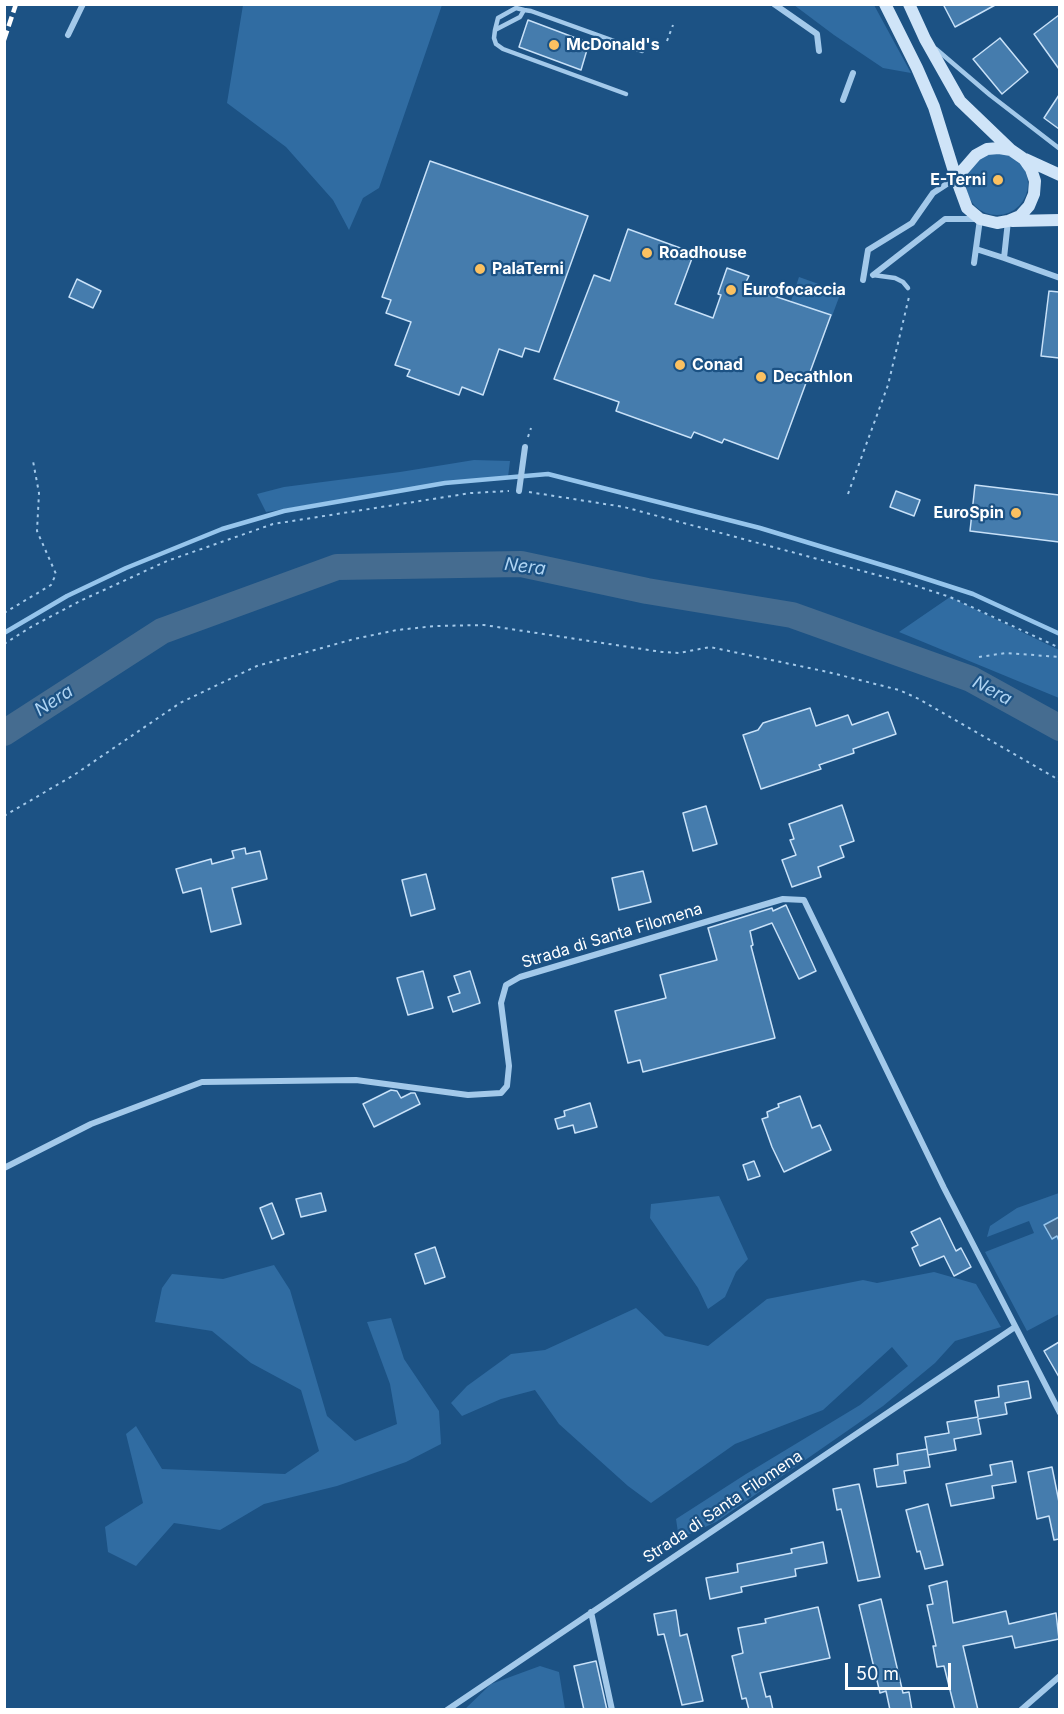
<!DOCTYPE html>
<style>
body{margin:0}
#map{position:relative;width:1064px;height:1714px;overflow:hidden;background:#1c5284;font-family:Inter,sans-serif}
canvas{display:block}
.frame{position:absolute;inset:0;border:6px solid #fff;pointer-events:none}
.scale{position:absolute;left:845px;top:1663px;width:106px;height:27px;box-sizing:border-box;border:3px solid #fff;border-top:0;padding-left:8px;font-size:18px;line-height:21px;white-space:nowrap;color:#fff;-webkit-text-stroke:4px #1c5284;paint-order:stroke}
</style>
<div id="map">
<canvas width="1064" height="1714"></canvas>
<div class="frame"></div>
<div class="scale">50 m</div>
</div>
<script>
const g = document.querySelector('canvas').getContext('2d');
g.lineJoin = 'round';
function paint(path, color) {
  g.fillStyle = color;
  g.fill(path, 'evenodd');
}
function poly(rows) {
  const path = new Path2D();
  for (const r of rows) {
    if (r.length === 3) {
      path.moveTo(r[0] + r[2], r[1]);
      path.arc(r[0], r[1], r[2], 0, 2 * Math.PI);
      continue;
    }
    path.moveTo(r[0], r[1]);
    for (let i = 2; i < r.length; i += 2) path.lineTo(r[i], r[i + 1]);
  }
  return path;
}
function stroke(path, color, width, dash) {
  g.strokeStyle = color;
  g.lineWidth = width;
  g.lineCap = dash ? 'butt' : 'round';
  g.setLineDash(dash || []);
  g.stroke(path);
}
function write(font, color, halo, rows, align = 'center') {
  g.font = font + ' Inter,sans-serif';
  g.lineWidth = 4.5;
  g.setLineDash([]);
  g.textBaseline = 'middle';
  g.strokeStyle = halo;
  g.fillStyle = color;
  for (const [text, x, y, turn = 0] of rows) {
    g.save();
    g.translate(x, y);
    g.rotate((+turn || 0) * Math.PI / 180);
    g.textAlign = isNaN(turn) ? turn : align;
    if (halo) g.strokeText(text, 0, 0);
    g.fillText(text, 0, 0);
    g.restore();
  }
}
paint(poly([
 [243,5,442,5,379,188,363,198,349,230,333,200,286,147,227,103],
 [794,5,874,5,911,73,883,68,834,35],
 [997,184,31],
 [799,277,841,292,832,316,791,301],
 [474,460,510,461,508,477,416,487,266,512,257,494,284,487,400,472],
 [950,597,1059,650,1059,698,899,632],
 [1059,1193,1059,1314,1027,1331,985,1252,1034,1233,1029,1221,987,1237,990,1226,1017,1208],
 [719,1196,748,1259,736,1272,725,1297,708,1309,698,1288,650,1218,651,1204],
 [274,1265,290,1290,327,1416,355,1441,397,1424,390,1384,367,1322,391,1318,404,1359,439,1411,441,1444,406,1462,337,1486,264,1504,220,1530,174,1523,136,1566,108,1552,105,1527,143,1503,126,1434,136,1426,162,1469,285,1474,319,1451,301,1390,251,1363,212,1331,155,1322,162,1288,172,1274,223,1279],
 [934,1272,976,1284,1001,1327,955,1341,935,1363,883,1406,716,1522,679,1539,676,1519,746,1474,860,1405,908,1366,892,1347,823,1410,735,1444,651,1503,628,1486,559,1424,535,1390,501,1399,462,1416,451,1403,467,1386,511,1354,545,1350,636,1308,665,1336,708,1346,767,1299,863,1280,877,1283],
 [540,1666,559,1672,565,1709,465,1709,491,1684]
]), '#306ca2');
const water = poly([
 [1059,1217,1059,1241,1057,1236,1052,1239,1044,1225,1059,1217]
]);
paint(water, '#456c90');
stroke(water, '#96c5ec', 1.5);
stroke(poly([
 [4,633,67,596,126,568,222,529,284,511,445,483,548,474,760,528,905,572,973,594,1060,634]
]), '#96c5ec', 4.5);
stroke(poly([
 [4,733,162,631,337,567,521,564,647,591,792,615,971,679,1060,728]
]), '#456c90', 26);
const building = poly([
 [943,4,997,4,955,27,943,4],
 [1059,15,1059,69,1034,34,1059,15],
 [528,20,589,43,581,70,519,47,528,20],
 [1000,38,1028,72,1002,94,973,59,1000,38],
 [1059,95,1059,129,1044,118,1059,95],
 [430,161,588,216,539,352,525,348,522,357,499,349,483,395,462,387,459,395,407,376,410,370,395,365,411,322,386,313,391,300,382,297,430,161],
 [628,229,694,253,675,304,713,318,721,295,718,294,727,268,749,276,744,286,831,315,778,459,724,439,722,443,694,432,691,438,616,411,619,402,554,379,594,275,610,281,628,229],
 [77,279,101,291,93,308,69,297,77,279],
 [1049,291,1059,292,1059,358,1041,356,1049,291],
 [975,485,1059,495,1059,542,970,531,975,485],
 [896,491,920,500,914,516,890,507,896,491],
 [810,708,816,726,848,715,852,725,888,712,896,734,853,749,854,753,819,765,821,769,761,789,743,735,758,730,763,723,810,708],
 [842,805,854,841,840,846,844,857,818,867,821,877,792,887,782,860,796,855,790,840,794,839,789,824,842,805],
 [706,806,717,844,693,851,683,813,706,806],
 [245,848,246,854,260,851,267,879,232,888,241,924,211,932,201,888,183,893,176,869,211,859,212,864,234,858,232,851,245,848],
 [643,871,651,902,619,910,612,878,643,871],
 [426,874,435,909,411,916,402,880,426,874],
 [786,905,816,971,799,979,772,923,750,931,753,945,751,946,775,1038,643,1072,640,1060,628,1063,615,1011,666,998,660,975,717,960,708,928,772,908,773,911,786,905],
 [423,971,433,1008,408,1015,397,978,423,971],
 [470,971,480,1003,453,1012,448,997,460,993,454,976,470,971],
 [391,1090,397,1091,401,1098,411,1093,415,1093,420,1104,374,1127,363,1104,391,1090],
 [800,1096,812,1128,820,1125,831,1150,784,1172,772,1147,762,1119,768,1117,767,1112,779,1107,778,1104,800,1096],
 [590,1103,597,1127,575,1133,573,1125,558,1129,555,1119,565,1116,564,1111,590,1103],
 [754,1161,760,1176,748,1180,743,1165,754,1161],
 [321,1193,326,1211,301,1217,296,1199,321,1193],
 [272,1203,284,1234,272,1239,260,1208,272,1203],
 [940,1218,956,1251,961,1248,971,1267,954,1276,944,1256,920,1266,912,1248,918,1245,911,1232,940,1218],
 [435,1247,445,1277,425,1284,415,1254,435,1247],
 [1059,1342,1059,1377,1044,1351,1059,1342],
 [1028,1381,1031,1398,1005,1403,1007,1414,978,1419,981,1434,954,1439,956,1450,928,1455,925,1437,949,1433,947,1422,978,1417,975,1401,999,1397,998,1386,1028,1381],
 [927,1449,930,1467,904,1471,906,1483,877,1487,874,1469,898,1465,897,1454,927,1449],
 [1012,1461,1016,1482,992,1486,994,1498,951,1506,946,1484,992,1475,990,1465,1012,1461],
 [1052,1467,1059,1502,1059,1539,1054,1540,1049,1516,1037,1519,1028,1472,1052,1467],
 [859,1484,880,1577,858,1581,841,1509,837,1510,833,1489,859,1484],
 [928,1504,943,1565,925,1569,920,1551,917,1552,906,1510,928,1504],
 [823,1542,827,1563,795,1569,796,1576,741,1587,742,1592,710,1599,706,1578,738,1572,737,1564,792,1553,791,1549,823,1542],
 [947,1581,953,1623,1006,1611,1009,1624,1056,1613,1059,1639,1015,1648,1012,1636,963,1646,978,1710,955,1710,944,1666,937,1667,933,1646,936,1646,927,1605,933,1604,929,1586,947,1581],
 [881,1599,903,1693,909,1692,912,1710,890,1710,886,1691,880,1693,859,1605,881,1599],
 [818,1607,830,1658,760,1673,766,1697,770,1696,773,1710,749,1710,746,1698,742,1699,732,1656,743,1653,738,1628,766,1623,765,1619,818,1607],
 [676,1610,680,1636,687,1634,703,1701,682,1705,664,1634,658,1635,654,1614,676,1610],
 [596,1661,607,1710,584,1710,574,1666,596,1661]
]);
paint(building, '#457cad');
stroke(building, '#c8e1f8', 1.5);
stroke(poly([
 [667,41,673,25],
 [528,437,531,428],
 [529,492,624,507,907,583,950,597,1060,648],
 [848,494,888,385,909,297],
 [4,613,51,585,56,574,37,531,39,493,33,461],
 [4,644,31,627,80,601,167,561,273,524,471,493,509,491],
 [979,657,1006,653,1060,657],
 [4,816,74,775,180,703,257,666,354,639,397,630,436,626,484,625,662,652,679,653,710,647,828,672,899,690,919,699,1054,777,1060,782]
]), '#a3c9ea', 2, [3, 4.5]);
stroke(poly([
 [495,30,498,18,516,8,524,10],
 [936,49,990,95,1060,149],
 [626,94,503,49,496,44,494,38,495,30,520,17,524,10,531,11,642,51],
 [873,275,895,278,903,282,908,288]
]), '#a3c9ea', 4.5);
stroke(poly([
 [774,4,817,34,819,51],
 [68,35,83,4],
 [843,100,853,73],
 [1008,221,1004,258,1060,278],
 [976,249,1004,258],
 [873,275,945,219,980,219,974,263],
 [863,280,868,250,912,223,933,193,956,178],
 [519,491,525,447],
 [4,1168,91,1124,202,1082,356,1080,468,1095,501,1093,507,1086,509,1066,501,1003,506,985,520,977,783,899,804,900,944,1188,1060,1413],
 [591,1612,612,1710],
 [447,1710,1015,1327],
 [1021,1710,1060,1676]
]), '#a3c9ea', 6);
stroke(poly([
 [885,4,917,68,934,107,956,178],
 [909,4,925,39,960,101,1010,149],
 [999,148,1011,150,1024,159,1031,169,1035,181,1034,194,1029,206,1020,216,1008,221,997,223,980,219,967,208,956,178,976,155,987,149,999,148],
 [1025,159,1060,175],
 [1012,221,1060,220]
]), '#cfe4f8', 12);
stroke(poly([
 [4,40,16,4]
]), '#fff', 4.5, [10, 4.5]);
for (const [x, y, r, color] of [
 [554,45,6,"#fbc161"],
 [998,180,6,"#fbc161"],
 [647,253,6,"#fbc161"],
 [480,269,6,"#fbc161"],
 [731,290,6,"#fbc161"],
 [680,365,6,"#fbc161"],
 [761,377,6,"#fbc161"],
 [1016,513,6,"#fbc161"]
]) {
  const dot = new Path2D();
  dot.arc(x, y, r, 0, 2 * Math.PI);
  g.fillStyle = color;
  g.fill(dot);
  stroke(dot, '#1c5284', 2);
}
write('bold 16px', '#fff', '#1c5284', [
 ["McDonald's",566,45],
 ["E-Terni",986,180,"right"],
 ["Roadhouse",659,253],
 ["PalaTerni",492,269],
 ["Eurofocaccia",743,290],
 ["Conad",692,365],
 ["Decathlon",773,377],
 ["EuroSpin",1004,513,"right"]
], 'left');
write('16px', '#fff', '#1c5284', [
 ["Strada di Santa Filomena",612,936,-17],
 ["Strada di Santa Filomena",723,1507,-34]
]);
write('italic 18px', '#aed3f2', '#1c5284', [
 ["Nera",525,567,7],
 ["Nera",992,691,28],
 ["Nera",54,701,-33]
]);
</script>
